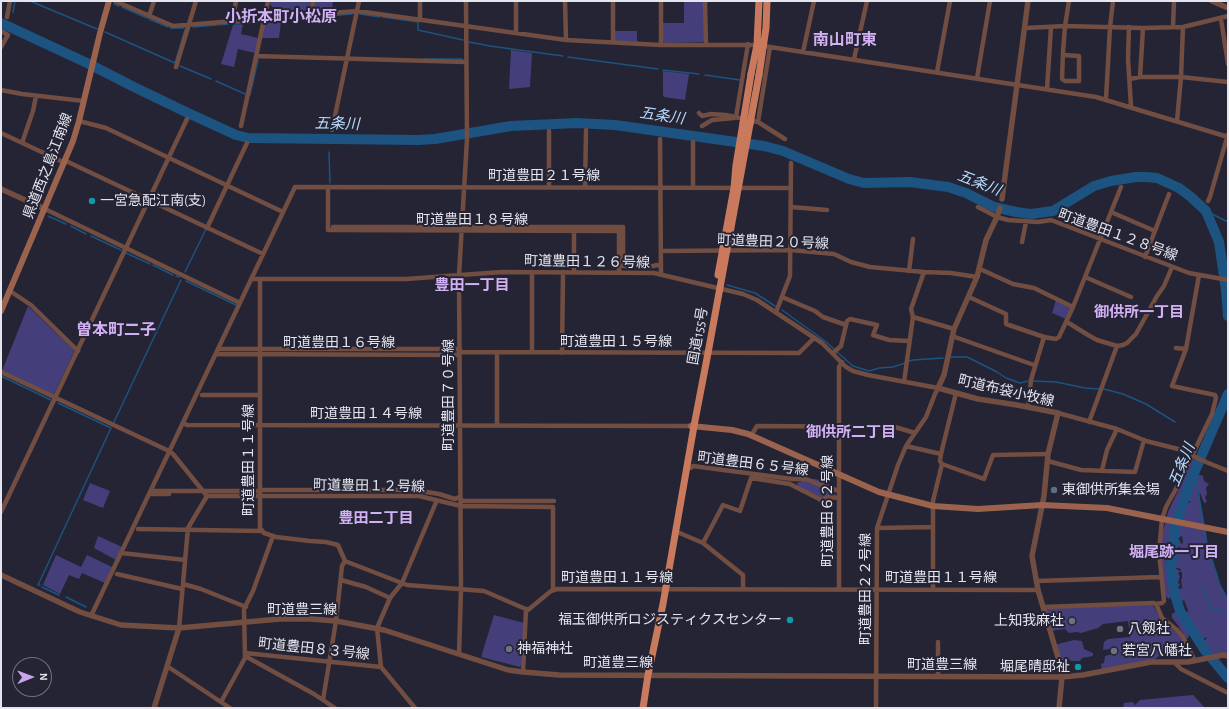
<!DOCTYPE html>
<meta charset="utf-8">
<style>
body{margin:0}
#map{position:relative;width:1229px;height:709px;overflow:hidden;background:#242434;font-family:"Alegreya Sans",sans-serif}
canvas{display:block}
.frame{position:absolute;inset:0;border:2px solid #e5e5f0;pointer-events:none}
.north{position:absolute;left:12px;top:657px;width:40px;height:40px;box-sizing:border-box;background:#242434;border:1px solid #71717f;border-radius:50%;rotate:89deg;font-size:11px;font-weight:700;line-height:16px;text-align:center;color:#e5e5f0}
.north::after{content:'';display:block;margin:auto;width:14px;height:18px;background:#c9a5ee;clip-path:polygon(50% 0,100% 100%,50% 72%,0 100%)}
</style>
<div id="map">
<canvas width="1229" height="709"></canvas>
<div class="frame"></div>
<div class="north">N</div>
</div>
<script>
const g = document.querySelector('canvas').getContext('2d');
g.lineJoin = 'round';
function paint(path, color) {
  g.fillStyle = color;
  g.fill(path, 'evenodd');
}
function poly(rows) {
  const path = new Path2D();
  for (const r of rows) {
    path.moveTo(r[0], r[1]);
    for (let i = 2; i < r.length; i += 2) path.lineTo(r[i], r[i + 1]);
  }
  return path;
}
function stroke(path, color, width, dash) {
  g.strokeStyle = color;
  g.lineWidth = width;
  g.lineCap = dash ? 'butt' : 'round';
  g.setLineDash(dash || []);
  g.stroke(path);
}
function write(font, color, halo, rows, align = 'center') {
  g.font = font + ' "Alegreya Sans","Noto Sans JP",sans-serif';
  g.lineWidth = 4;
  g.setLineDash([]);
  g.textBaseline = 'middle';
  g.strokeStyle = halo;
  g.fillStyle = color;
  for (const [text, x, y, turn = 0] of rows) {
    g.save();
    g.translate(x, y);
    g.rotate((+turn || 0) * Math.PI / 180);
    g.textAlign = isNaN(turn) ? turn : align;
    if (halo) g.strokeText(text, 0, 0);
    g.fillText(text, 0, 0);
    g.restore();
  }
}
paint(poly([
 [271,1,311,1,310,11,308,13,286,15,274,9,270,4],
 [315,1,333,1,332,11,315,12,314,11],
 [684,1,704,1,704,41,702,42,665,43,663,41,663,23,684,23],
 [281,21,279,38,262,38,265,23],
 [243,24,241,34,258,38,255,53,238,49,234,67,221,64,233,25],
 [614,31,637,31,637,42,616,41,614,38],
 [511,50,532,53,530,87,509,89],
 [663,71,689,74,685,100,664,97,663,95],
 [1056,300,1069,307,1070,309,1066,319,1052,313],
 [28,306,74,350,74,352,54,394,52,394,2,371],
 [1193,459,1196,460,1198,463,1196,467,1196,473,1191,479,1188,491,1184,496,1178,510,1175,513,1175,520,1170,527,1172,536,1170,537,1171,550,1170,554,1171,555,1169,574,1171,576,1169,579,1171,581,1170,589,1172,589,1173,595,1169,599,1163,594,1161,547,1162,535,1168,512],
 [1197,474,1203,476,1204,481,1209,484,1206,488,1207,494,1205,497,1207,502,1204,503,1200,493,1199,496,1207,544,1220,585,1228,600,1228,656,1222,655,1220,653,1213,655,1210,653,1208,649,1204,646,1202,643,1207,638,1206,637,1202,641,1200,639,1200,635,1191,626,1189,623,1190,620,1186,617,1188,610,1184,600,1180,602,1174,594,1173,591,1175,588,1172,586,1176,572,1173,571,1175,568,1180,571,1178,574,1180,576,1178,583,1180,584,1180,585,1178,587,1176,586,1176,588,1177,590,1182,588,1181,579,1182,579,1182,572,1180,572,1181,569,1173,567,1173,561,1174,550,1176,550,1181,547,1178,547,1175,548,1172,545,1172,543,1176,539,1180,540,1181,544,1183,543,1182,536,1178,538,1176,538,1175,531,1177,525,1181,523,1185,527,1186,524,1179,523,1179,511,1184,504,1187,502,1190,503,1190,501,1188,501,1187,496,1190,486,1192,485,1192,481],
 [815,479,826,482,830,486,835,495,827,502,820,502,814,497,800,492,797,483,804,480],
 [90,483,110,491,103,508,83,500],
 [98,536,122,547,116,560,94,548],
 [56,555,81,567,87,555,112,567,105,583,82,573,79,579,69,575,60,594,43,585],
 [1152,605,1154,607,1160,619,1163,623,1176,632,1187,645,1189,656,1175,657,1159,656,1151,662,1102,671,1101,664,1104,663,1105,656,1116,653,1117,650,1116,648,1103,650,1104,642,1108,639,1130,637,1128,621,1103,624,1098,628,1081,633,1077,632,1069,633,1065,629,1050,631,1043,607],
 [1175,612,1178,613,1184,625,1186,626,1189,635,1188,638,1186,638,1177,624,1172,618,1172,614],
 [494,615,524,623,521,665,520,667,481,657],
 [1074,640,1082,641,1084,649,1093,653,1093,656,1082,658,1080,661,1071,661,1069,659,1067,661,1059,661,1054,645],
 [1193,695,1205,708,1123,708,1124,703,1133,702,1135,705,1140,700]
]), '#443f7b');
stroke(poly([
 [30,1,97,29],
 [114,4,119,6],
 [122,7,147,18],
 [13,12,15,1],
 [360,14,380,17],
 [383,17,418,22,418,30,463,40],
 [149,19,168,27],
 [268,21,352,14],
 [234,24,259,22],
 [193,27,229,24],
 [170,28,184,28],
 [105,32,175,63,185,30],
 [469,42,490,46,563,56],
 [568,57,658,69],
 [424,59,462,59],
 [180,66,211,79],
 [663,70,699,74],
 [705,75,740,80],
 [216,81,245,94],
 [250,95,258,60],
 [329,143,330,140],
 [329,152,330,183],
 [1206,211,1228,222],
 [48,216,66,224],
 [71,226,86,234],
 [91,236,121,250],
 [126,253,150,264],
 [153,265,173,275],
 [185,272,206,229],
 [176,276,179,277],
 [186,281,236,305],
 [727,285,755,293,775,306],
 [782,310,825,341,834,349],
 [837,352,853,366,869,371,879,368,893,367,905,363],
 [951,357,967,357,997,372,1006,378,1020,383,1028,381],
 [909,361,913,360,943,358],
 [1,376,51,400],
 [1033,381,1056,382,1085,388,1100,389],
 [1104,389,1123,394,1146,404,1175,422],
 [114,422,181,280],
 [1195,473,1204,526],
 [1205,530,1207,544,1220,585,1228,600],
 [40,585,38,585,111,428,58,403],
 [1202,586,1211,608,1214,611,1218,610,1228,613],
 [42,587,59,595],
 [66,597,86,607]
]), '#1c5380', 1.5);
stroke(poly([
 [1,23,87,63,134,87,188,113,236,135,248,138,418,140,435,139,511,126,577,123,615,125,764,146,783,151,849,179,864,183,910,182,948,187,966,193,994,207,1016,212,1031,214,1053,211,1094,186,1111,181,1136,177,1146,177,1157,178,1179,188,1191,197,1206,211,1219,242,1226,290,1228,316],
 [1228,394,1189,485,1175,527,1171,567,1174,591,1180,611,1204,649,1228,678]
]), '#1c5380', 10);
stroke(poly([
 [115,1,173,26,357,11,566,40,661,45,757,45,1096,97,1228,137],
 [565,1,566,40],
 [705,1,706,45],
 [311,15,313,1],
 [149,16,154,1],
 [7,17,10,1],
 [1221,19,1228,64],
 [420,20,420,1],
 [232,21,236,1],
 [1129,27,1128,59,1131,106],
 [1173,27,1174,1],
 [1025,28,1065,26,1143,28,1183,27,1228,16],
 [1,31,8,35,1,47],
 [516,33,516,1],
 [613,42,613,1],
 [661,45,661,1],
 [803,52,814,1],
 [1063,55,1079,56,1079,81,1065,81,1062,79,1063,52,1065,26,1069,1],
 [256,56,466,62],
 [854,59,867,1],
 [176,67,196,1],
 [937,72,950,1],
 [1140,77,1143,28],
 [977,78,990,1],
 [1130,79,1140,77,1181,77,1228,82],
 [1047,89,1051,27],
 [1,90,22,94,84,101],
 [1106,99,1110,27,1113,1],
 [699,113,702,116,711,114,726,115,758,122,785,139],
 [736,117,748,44],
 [79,121,106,128,283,212],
 [1177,121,1181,77,1183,27],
 [758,122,770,47],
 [241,126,268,1],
 [702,126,712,120,734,118],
 [332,130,359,1],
 [549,131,549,187],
 [1,133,65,163],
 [660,139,661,274],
 [693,142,693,188],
 [22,143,33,111,36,96],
 [66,161,263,254],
 [328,187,328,230,619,231,619,272],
 [585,187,586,130],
 [1208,201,1210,197,1228,134],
 [791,207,827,210],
 [978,207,997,217,1008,220,1038,222,1051,220,1189,273,1228,280],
 [45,209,240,303],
 [1111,212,1155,231],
 [333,227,623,227,623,266,654,266,656,265,661,266],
 [207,228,247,143],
 [574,231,574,272],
 [1022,242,1026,222],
 [661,251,791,250,834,254,851,262,870,267,924,272,951,273,977,277],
 [1145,257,1169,194],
 [980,269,1013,284,1034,288,1073,307,1059,337,1056,339,1044,337],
 [909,271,913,239],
 [1085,277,1131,297],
 [252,279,406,279,502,272,654,273,743,294,757,300,822,343,846,367,853,371,868,375,938,388,935,394,926,417,906,446,898,465,877,528,876,708],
 [260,279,260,528,264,533,276,537,310,541,326,542,338,545,345,561,407,585,484,591,528,610,551,591,557,589,1038,590],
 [10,291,31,305,78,351],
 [782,297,815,311,823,317,846,325],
 [969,297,1006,314,1006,324,1044,337,1031,380,1028,407],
 [1073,307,1121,187],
 [776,312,790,276,791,163],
 [913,317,911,309,924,272],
 [1067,322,1088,335,1097,340,1117,346,1123,345,1127,343,1136,334,1157,296,1164,286,1172,267],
 [952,336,1034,365],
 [1176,348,1186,349],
 [218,349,460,349],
 [459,352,799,353,814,338],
 [532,352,532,272],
 [562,353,563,272],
 [833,353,841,346,847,321,850,319,877,325,873,335,889,340,909,341],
 [216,354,459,355],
 [1,372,169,451,173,454,207,496,188,528,179,628],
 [904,382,913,317,954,329],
 [202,395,260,395],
 [1058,413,1117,429,1146,441,1178,449,1206,462,1228,471],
 [1089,422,1117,346],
 [183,423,187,425,691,426],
 [497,425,497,352],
 [751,436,757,426,895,427,915,433],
 [906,446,941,454],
 [1048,461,1081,470,1135,472,1144,440],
 [942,464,984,479,993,455,1048,454],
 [686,467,691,468,693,466,792,479,806,479,823,486,839,491],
 [1102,470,1107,450,1117,429],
 [260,490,414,490,439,494,455,499,459,497,463,501,554,501],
 [151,491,260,491],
 [149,494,169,494],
 [207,496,419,496,461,506,553,507,553,590],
 [1,512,187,119],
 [877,528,933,527],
 [138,529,261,531],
 [675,531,703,543,743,575,743,589],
 [703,543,723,505,740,511,751,478,790,484,821,500,828,497,839,498],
 [121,553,185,560],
 [117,574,182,589],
 [341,580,366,587,390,598],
 [1036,581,1161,577],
 [183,584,201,589,246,607],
 [839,589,839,367,842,362],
 [933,590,933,501,942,464,940,461,941,454,956,393],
 [1043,607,1153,603,1156,604],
 [91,616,295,187,791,188],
 [245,653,381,667],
 [459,654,461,590,459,275,467,139,466,1],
 [245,656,314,694,335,708],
 [1195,661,1183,637,1177,630,1162,618,1156,604,1162,603,1164,601,1159,552,1162,519,1166,507,1178,485,1212,414,1216,398,1215,395,1172,386,1186,349,1199,275],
 [1174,662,1181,669,1228,693],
 [167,666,230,708],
 [523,672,526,609],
 [938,677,938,642],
 [323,700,336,621,342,566,345,561],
 [221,702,245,658,244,609,253,591,273,536],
 [415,708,381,667,377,628,390,598,402,583,437,500]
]), '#714e41', 4.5);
stroke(poly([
 [1212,1,1228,8],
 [1,189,45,209],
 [1002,199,1028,1],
 [1000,208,997,217,986,240,977,277,954,329,944,375,938,388,978,399,1017,405,1058,413,1048,454,1044,496,1032,556,1038,590,1060,664,1062,677,1059,708],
 [1,575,80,612,121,625,179,628,280,619,311,619,336,621,384,630,508,670,523,672,559,675,1062,677,1083,675,1151,662,1188,662,1223,655,1228,656],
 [154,708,179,628]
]), '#714e41', 5.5);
stroke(poly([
 [1,311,73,141,79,121,100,33,109,1],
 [691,426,732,430,748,434,879,492,933,506,978,509,1042,505,1107,508,1228,532]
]), '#9b634e', 6);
stroke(poly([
 [751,74,757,45,759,1],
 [759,75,766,28,767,1],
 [718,275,734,188,736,165,743,123],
 [643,708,648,675,663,604,694,426,708,353,750,124]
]), '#ca7a5c', 7);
stroke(poly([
 [743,123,751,74],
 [750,124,759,75]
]), '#ca7a5c', 7);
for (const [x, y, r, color] of [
 [92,201,4,"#0f9aa8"],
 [1054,490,4,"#5c6f8a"],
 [790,620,4,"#0f9aa8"],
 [1072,621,4,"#6b7280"],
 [1120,629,4,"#6b7280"],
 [509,649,4,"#6b7280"],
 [1114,651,4,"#6b7280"],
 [1078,667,4,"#0f9aa8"]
]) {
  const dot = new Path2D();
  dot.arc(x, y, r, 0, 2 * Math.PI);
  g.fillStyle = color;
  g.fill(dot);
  stroke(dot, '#242434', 1.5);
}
write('14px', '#e5e5f0', '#242434', [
 ["県道西之島江南線",48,166,-69],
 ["町道豊田２１号線",544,176],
 ["町道豊田１８号線",472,220],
 ["町道豊田１２８号線",1118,235,20],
 ["町道豊田２０号線",773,242,2],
 ["町道豊田１２６号線",587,262,1],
 ["国道155号",698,336,-80],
 ["町道豊田１５号線",616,342],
 ["町道豊田１６号線",339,343],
 ["町道布袋小牧線",1006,391,13],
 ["町道豊田７０号線",449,395,-90],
 ["町道豊田１４号線",366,414],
 ["町道豊田１１号線",249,460,-90],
 ["町道豊田６５号線",753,464,7],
 ["町道豊田１２号線",369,486,1],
 ["町道豊田６２号線",828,511,-90],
 ["町道豊田１１号線",617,578],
 ["町道豊田１１号線",941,578],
 ["町道豊田２２号線",866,589,-90],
 ["町道豊三線",302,610],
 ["町道豊田８３号線",314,649,6],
 ["町道豊三線",618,663],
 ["町道豊三線",942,665]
]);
write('14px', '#e5e5f0', '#242434', [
 ["一宮急配江南(支)",100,201],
 ["東御供所集会場",1062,490],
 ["福玉御供所ロジスティクスセンター",782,620,"right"],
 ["上知我麻社",1064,621,"right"],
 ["八剱社",1128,629],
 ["神福神社",517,649],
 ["若宮八幡社",1122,651],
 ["堀尾晴邸祉",1070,667,"right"]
], 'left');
write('italic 15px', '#baddfe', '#242434', [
 ["五条川",662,116,8],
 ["五条川",337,124,1],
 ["五条川",979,183,21],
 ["五条川",1182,465,-68]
]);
write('bold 15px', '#d2b0f4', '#242434', [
 ["豊田一丁目",472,285],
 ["御供所一丁目",1139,312],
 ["御供所二丁目",851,432],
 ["豊田二丁目",376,518],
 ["堀尾跡一丁目",1174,552]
]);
write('bold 16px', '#d2b0f4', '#242434', [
 ["小折本町小松原",281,17],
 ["南山町東",845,40],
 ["曽本町二子",116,330]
]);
</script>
